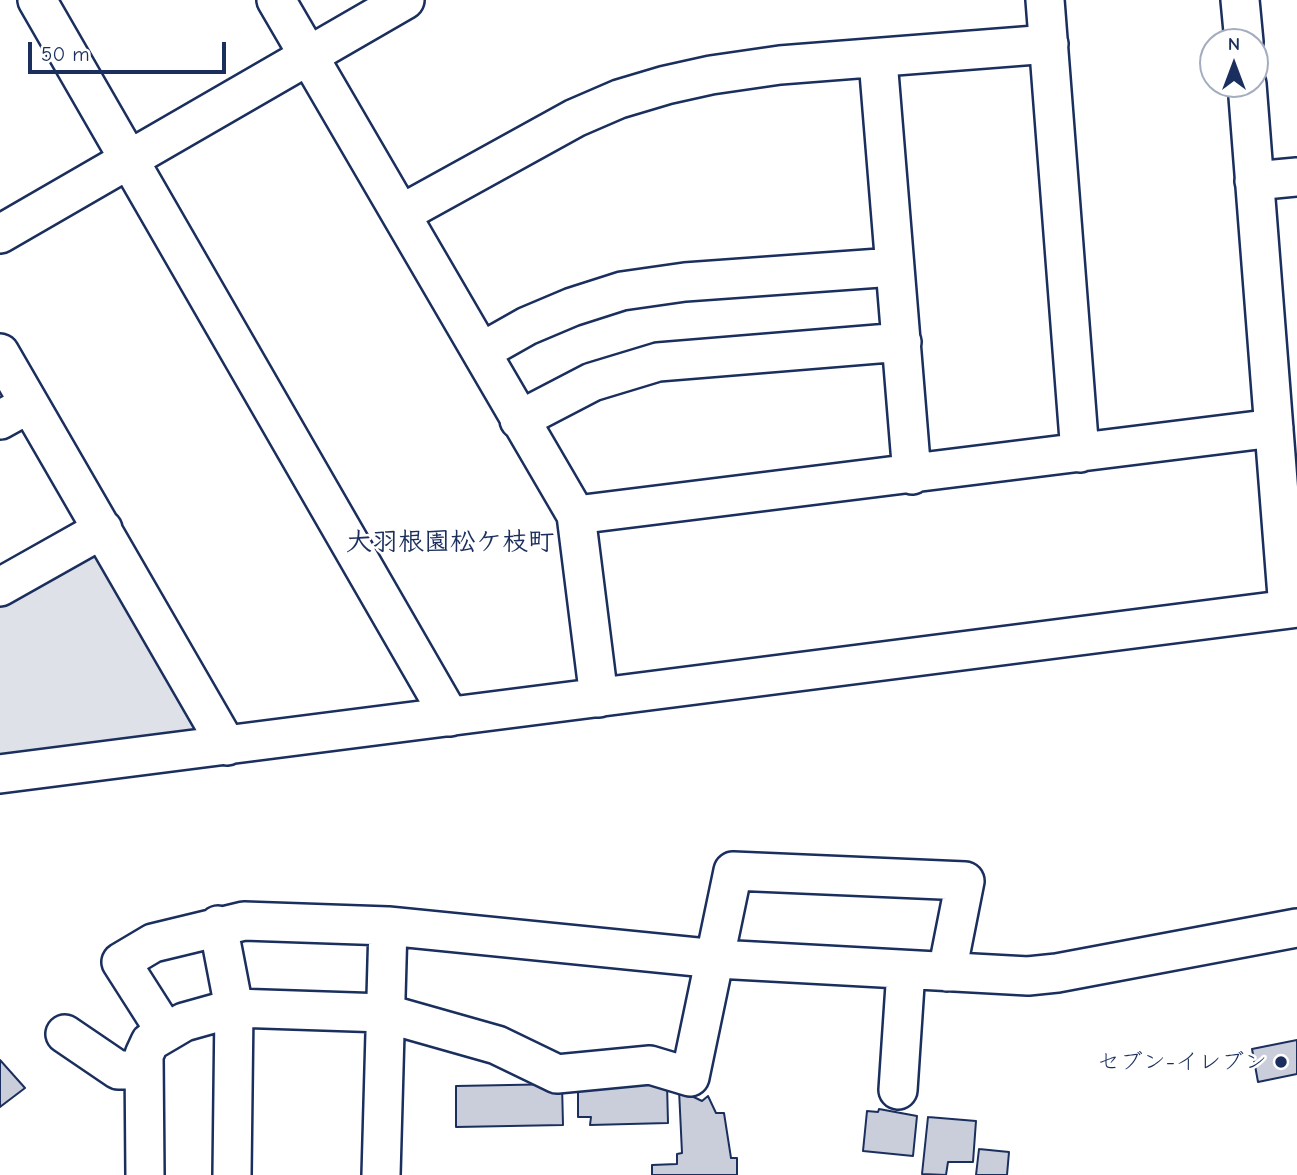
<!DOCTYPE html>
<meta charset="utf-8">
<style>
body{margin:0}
#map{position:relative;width:1297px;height:1175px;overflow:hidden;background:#fff;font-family:"Comic Neue",sans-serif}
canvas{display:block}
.north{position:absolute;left:1199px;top:28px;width:70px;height:70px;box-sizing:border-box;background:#fff;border:2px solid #a4acbf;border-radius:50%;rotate:0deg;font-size:19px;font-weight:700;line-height:28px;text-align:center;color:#1b2f5e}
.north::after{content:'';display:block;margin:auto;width:24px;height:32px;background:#1b2f5e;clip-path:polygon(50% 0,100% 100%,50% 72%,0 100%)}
.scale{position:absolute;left:28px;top:42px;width:198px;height:32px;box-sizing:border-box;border:4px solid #1b2f5e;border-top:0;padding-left:9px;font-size:21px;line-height:24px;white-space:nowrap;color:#1b2f5e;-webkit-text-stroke:5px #fff;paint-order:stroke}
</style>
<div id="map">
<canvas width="1297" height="1175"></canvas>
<div class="north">N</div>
<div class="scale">50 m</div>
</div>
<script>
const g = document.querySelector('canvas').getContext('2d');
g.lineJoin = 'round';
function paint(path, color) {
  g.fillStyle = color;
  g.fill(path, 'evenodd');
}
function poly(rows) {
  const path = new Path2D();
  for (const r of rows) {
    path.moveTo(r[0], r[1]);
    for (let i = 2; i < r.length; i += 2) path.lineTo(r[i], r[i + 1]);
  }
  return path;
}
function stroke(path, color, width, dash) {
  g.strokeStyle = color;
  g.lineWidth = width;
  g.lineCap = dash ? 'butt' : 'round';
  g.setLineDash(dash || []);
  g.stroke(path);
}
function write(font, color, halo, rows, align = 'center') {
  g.font = font + ' "Comic Neue","Klee One",sans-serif';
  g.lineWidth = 5;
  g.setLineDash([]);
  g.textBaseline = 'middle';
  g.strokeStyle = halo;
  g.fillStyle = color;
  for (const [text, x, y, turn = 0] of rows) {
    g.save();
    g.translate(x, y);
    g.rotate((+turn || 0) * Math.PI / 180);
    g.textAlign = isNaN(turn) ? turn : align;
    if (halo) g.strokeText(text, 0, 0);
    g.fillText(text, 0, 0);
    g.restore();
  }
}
paint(poly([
 [90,549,103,554,202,727,197,737,0,762,0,600]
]), '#dee1e7');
const building = poly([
 [1297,1040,1297,1074,1258,1082,1252,1049,1297,1040],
 [0,1060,25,1088,0,1107,0,1060],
 [562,1084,563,1125,456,1127,456,1086,562,1084],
 [667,1084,668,1123,590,1125,591,1117,578,1117,578,1085,667,1084],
 [679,1090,702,1101,708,1096,716,1113,724,1113,731,1158,737,1158,737,1175,652,1175,652,1165,677,1164,677,1154,682,1153,679,1090],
 [879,1109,917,1116,913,1156,863,1151,867,1111,878,1112,879,1109],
 [928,1117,976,1121,973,1162,948,1162,946,1175,922,1174,928,1117],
 [979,1149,1009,1152,1007,1175,976,1175,979,1149]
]);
paint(building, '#caceda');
stroke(building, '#1b2f5e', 2);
const minor = poly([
 [37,0,450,717],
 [276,0,576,515,599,698],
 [1045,0,1080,453],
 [1240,0,1244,42],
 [878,60,912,475],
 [1247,84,1288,609],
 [1254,181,1297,177],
 [401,214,575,118,619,99,666,85,711,75,780,65,1049,44],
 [0,234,405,0],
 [481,352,527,326,572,307,622,291,685,282,894,267],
 [0,353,227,746],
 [0,420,29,404],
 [519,420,592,382,658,362,902,342],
 [576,515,1274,428],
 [0,587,103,529],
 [0,774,1297,608],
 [218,925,234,1008,232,1175],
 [165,1031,121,962,153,943,244,921,388,926],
 [65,1034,118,1070,144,1070],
 [898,1090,906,970],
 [145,1175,144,1055,150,1042,184,1022,234,1008,384,1013,497,1045,557,1074,650,1065,690,1077,733,871,965,881,947,972],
 [381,1175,388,926,717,959,1028,976,1057,973,1297,928]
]);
stroke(minor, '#1b2f5e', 42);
stroke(minor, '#fff', 37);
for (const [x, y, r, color] of [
 [1281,1062,7,"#1b2f5e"]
]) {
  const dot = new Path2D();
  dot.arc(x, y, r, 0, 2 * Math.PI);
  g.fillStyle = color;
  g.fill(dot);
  stroke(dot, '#fff', 2.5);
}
write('23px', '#1b2f5e', '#fff', [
 ["セブン-イレブン",1267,1062]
], 'right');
write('bold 26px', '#1b2f5e', '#fff', [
 ["大羽根園松ケ枝町",450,543]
]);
</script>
